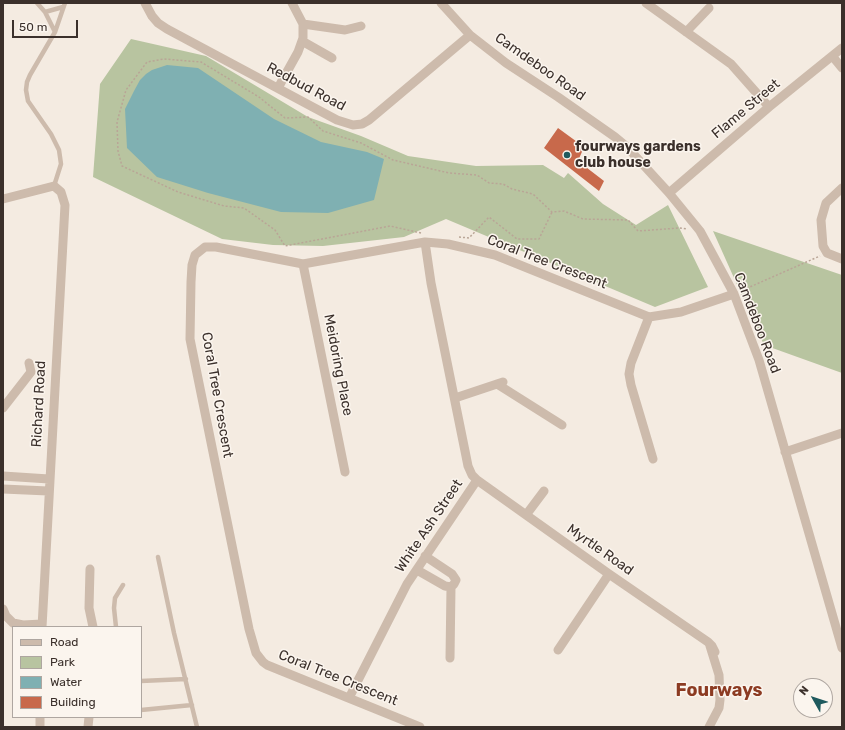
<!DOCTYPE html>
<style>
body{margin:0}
#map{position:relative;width:845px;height:730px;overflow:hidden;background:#f4ebe1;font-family:Rubik,sans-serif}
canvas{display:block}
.frame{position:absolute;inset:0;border:4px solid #3b302b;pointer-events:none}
.legend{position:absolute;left:12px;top:626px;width:130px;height:92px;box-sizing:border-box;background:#fbf5ee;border:1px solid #aea6a0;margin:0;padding:5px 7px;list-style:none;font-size:12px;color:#3b302b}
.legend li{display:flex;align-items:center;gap:8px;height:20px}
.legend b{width:20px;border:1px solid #aea6a0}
.north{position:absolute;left:793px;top:678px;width:40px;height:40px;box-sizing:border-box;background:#fbf5ee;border:1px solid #aea6a0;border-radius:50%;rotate:309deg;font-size:11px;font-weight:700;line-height:16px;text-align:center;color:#3b302b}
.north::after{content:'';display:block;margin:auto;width:14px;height:18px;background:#1f5a5e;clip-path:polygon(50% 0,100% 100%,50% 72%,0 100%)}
.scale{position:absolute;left:12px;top:20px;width:66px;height:18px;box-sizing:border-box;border:2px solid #3b302b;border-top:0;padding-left:5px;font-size:12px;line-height:14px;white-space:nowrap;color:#3b302b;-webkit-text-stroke:3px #fbf5ee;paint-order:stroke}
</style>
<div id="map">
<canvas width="845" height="730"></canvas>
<div class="frame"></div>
<ul class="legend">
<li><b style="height:5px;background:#cdbbac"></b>Road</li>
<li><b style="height:11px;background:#b8c4a0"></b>Park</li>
<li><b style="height:11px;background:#7fb0b2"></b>Water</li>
<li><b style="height:11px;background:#c8694b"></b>Building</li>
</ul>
<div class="north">N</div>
<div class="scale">50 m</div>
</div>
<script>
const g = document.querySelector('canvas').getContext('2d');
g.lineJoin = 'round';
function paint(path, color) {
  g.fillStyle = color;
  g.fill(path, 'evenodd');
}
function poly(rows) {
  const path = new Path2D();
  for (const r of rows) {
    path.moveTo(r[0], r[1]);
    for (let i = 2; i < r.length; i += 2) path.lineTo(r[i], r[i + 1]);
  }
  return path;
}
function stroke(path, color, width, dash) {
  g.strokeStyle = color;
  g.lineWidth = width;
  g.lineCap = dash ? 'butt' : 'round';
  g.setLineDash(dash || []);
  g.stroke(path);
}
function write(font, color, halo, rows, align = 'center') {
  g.font = font + ' Rubik,sans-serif';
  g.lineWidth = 3;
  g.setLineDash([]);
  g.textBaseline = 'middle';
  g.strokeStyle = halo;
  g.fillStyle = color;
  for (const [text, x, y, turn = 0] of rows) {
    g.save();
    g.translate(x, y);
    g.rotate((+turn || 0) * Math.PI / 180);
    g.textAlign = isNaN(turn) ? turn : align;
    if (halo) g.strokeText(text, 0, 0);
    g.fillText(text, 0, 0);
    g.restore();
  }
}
paint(poly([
 [131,39,206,56,308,117,361,136,408,156,476,166,543,165,564,178,568,173,603,204,636,225,668,205,708,287,655,307,446,219,404,237,323,246,273,245,222,239,93,177,100,84],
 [713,231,842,275,842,373,764,345]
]), '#b8c4a0');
paint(poly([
 [167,65,198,68,274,119,321,142,367,152,384,159,374,200,328,213,281,212,208,193,157,177,127,148,125,109,134,91,140,80,146,74,152,70]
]), '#7fb0b2');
paint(poly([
 [558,128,584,147,578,161,604,181,599,191,544,148]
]), '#c8694b');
stroke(poly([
 [421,233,390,226,285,246,275,230,244,208,224,206,178,192,122,166,118,151,117,122,126,90,147,62,164,59,201,62,259,97,285,118,308,117,323,131,361,143,393,160,449,173,477,175,489,183,503,184,512,189,533,194,552,212,564,211,583,219,628,220,638,231,679,228,687,229],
 [459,237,469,238,489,217,517,239,539,239,552,212],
 [743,290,820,256]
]), '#b9a596', 1.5, [2, 2]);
stroke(poly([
 [37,3,45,12,55,32],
 [45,12,63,7],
 [54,186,61,164,59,150,51,134,28,101,26,90,27,82,30,75,55,32,65,3],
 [158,557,174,633,197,727],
 [116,627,114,608,115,598,123,585],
 [141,681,186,679],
 [141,710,192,705]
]), '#cdbbac', 4.5);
stroke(poly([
 [145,3,152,16,158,23,167,29,337,120,353,125,362,124,369,120,470,35],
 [441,3,470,35,506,63,558,97,615,137,627,147,669,193,700,231,734,294,759,360,842,648],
 [646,3,731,64,769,107],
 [303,24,345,30,361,26],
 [686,32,709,8],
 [302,41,332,58],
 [833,57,842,68],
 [278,88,298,52,303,38,303,24,292,3],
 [842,188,826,203,821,220,823,246,827,253,842,259],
 [669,193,769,107,842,48],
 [3,199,54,186,61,192,65,205,42,627],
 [303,264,345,472],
 [649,317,631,363,629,374,631,385,653,459],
 [497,384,562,425],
 [455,398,503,382],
 [3,408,31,372,29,363],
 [785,452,842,433],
 [3,476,49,479],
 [477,480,609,574,708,642,712,646,715,652,708,642],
 [3,489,48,491],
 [526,515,544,491],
 [90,569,89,608,93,627],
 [417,570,445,586,451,587,454,584,456,580,452,574,425,556],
 [3,609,6,616,13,623,23,625,42,624],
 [558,650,609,574],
 [450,658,451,587],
 [349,698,407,584,477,480,472,475,468,466,465,451,431,283,425,242],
 [40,727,40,717],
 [88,727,89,717],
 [420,727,267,665,263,662,256,653,249,629,190,339,191,282,192,265,195,255,205,247,216,247,303,264,425,242,448,244,495,255,649,317,681,312,734,294],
 [709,727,719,708,720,700,719,675,710,646]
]), '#cdbbac', 9);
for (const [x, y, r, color] of [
 [567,155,4,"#1f5a5e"]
]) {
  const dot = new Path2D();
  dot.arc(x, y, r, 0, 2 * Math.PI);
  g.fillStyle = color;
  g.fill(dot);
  stroke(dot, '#fbf5ee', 1.5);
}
write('14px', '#3b302b', '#fbf5ee', [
 ["Camdeboo Road",540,67,35],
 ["Redbud Road",306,87,28],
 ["Flame Street",746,109,-40],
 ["Coral Tree Crescent",547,262,21],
 ["Camdeboo Road",757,323,69],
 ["Meidoring Place",338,365,79],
 ["Coral Tree Crescent",217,395,80],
 ["Richard Road",39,404,-87],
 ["White Ash Street",429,526,-56],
 ["Myrtle Road",600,550,35],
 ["Coral Tree Crescent",338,678,22]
]);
write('bold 14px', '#3b302b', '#fbf5ee', [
 ["fourways gardens",575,147],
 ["club house",575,163]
], 'left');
write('bold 18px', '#8c3b22', '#fbf5ee', [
 ["Fourways",719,691]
]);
</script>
